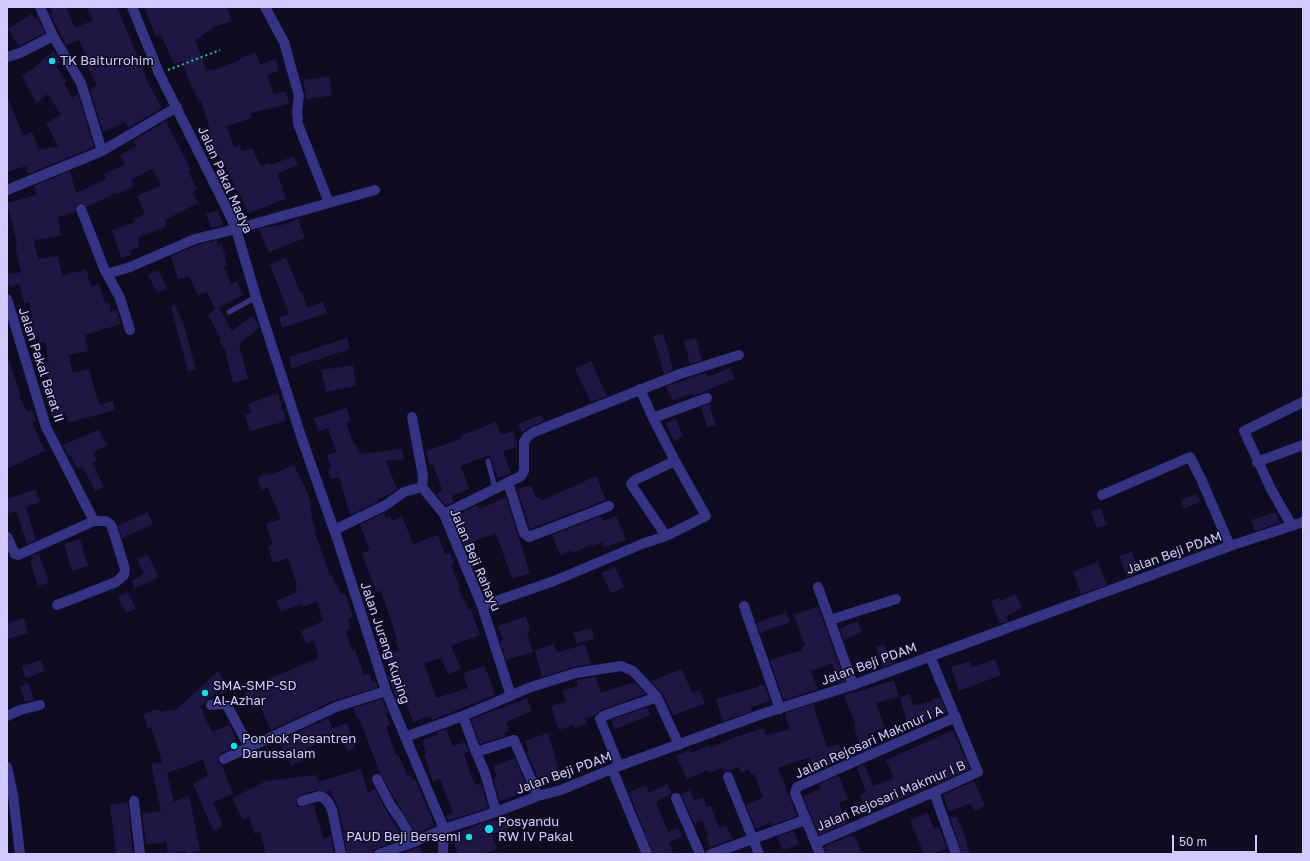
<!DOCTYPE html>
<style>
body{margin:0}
#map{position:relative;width:1310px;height:861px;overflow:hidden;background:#0f0b21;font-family:"Golos Text",sans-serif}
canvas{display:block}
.frame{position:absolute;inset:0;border:8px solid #d1cbff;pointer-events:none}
.scale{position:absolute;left:1172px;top:835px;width:85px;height:18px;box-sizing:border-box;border:2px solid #d1cbff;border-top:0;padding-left:5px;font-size:12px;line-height:14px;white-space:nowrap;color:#d1cbff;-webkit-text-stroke:3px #0f0b21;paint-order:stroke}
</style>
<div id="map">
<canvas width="1310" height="861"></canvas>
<div class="frame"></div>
<div class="scale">50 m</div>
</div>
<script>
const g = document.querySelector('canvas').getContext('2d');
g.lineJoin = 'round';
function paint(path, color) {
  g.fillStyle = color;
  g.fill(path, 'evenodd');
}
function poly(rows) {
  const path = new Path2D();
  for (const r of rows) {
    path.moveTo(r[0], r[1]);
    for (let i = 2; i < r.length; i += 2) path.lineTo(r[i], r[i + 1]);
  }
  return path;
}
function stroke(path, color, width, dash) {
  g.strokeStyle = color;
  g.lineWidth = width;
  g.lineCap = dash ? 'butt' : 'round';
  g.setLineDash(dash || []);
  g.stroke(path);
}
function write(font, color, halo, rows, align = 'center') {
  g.font = font + ' "Golos Text",sans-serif';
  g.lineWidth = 3;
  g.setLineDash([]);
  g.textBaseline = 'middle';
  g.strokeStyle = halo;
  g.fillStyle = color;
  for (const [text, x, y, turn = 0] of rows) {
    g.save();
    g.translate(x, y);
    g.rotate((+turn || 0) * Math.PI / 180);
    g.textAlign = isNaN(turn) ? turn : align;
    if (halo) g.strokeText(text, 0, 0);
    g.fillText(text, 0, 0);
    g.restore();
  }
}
paint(poly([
 [50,7,66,7,75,28,93,20,87,7,117,7,146,77,145,77,162,108,128,128,125,122,103,132,90,89,97,85,87,66,90,64,79,40,66,45,50,13,53,12],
 [144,7,227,7,232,21,216,26,195,40,207,71,213,69,213,70,240,60,239,59,255,52,260,64,276,59,279,71,267,75,274,94,286,91,289,104,250,113,252,118,227,126,234,147,240,145,242,151,252,148,261,167,270,163,271,165,294,156,298,165,277,174,283,188,282,188,286,199,248,213,239,191,237,192,226,166,223,167,217,151,215,152,208,132,210,131,201,100,198,101,194,89,192,89,182,61,174,64,161,35,156,37],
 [31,14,35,19,38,18,45,33,19,46,8,29],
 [53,51,61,62,56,67,66,81,64,83,72,97,78,94,94,147,28,174,26,166,7,172,7,96,23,135,32,132,39,150,58,146,46,123,61,115,48,94,36,103,22,76,33,68],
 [329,76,332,95,306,100,303,80],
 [166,121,191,170,188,171,197,189,192,192,198,203,165,220,167,226,137,238,140,247,129,251,131,255,121,258,112,230,136,222,134,219,145,214,137,196,161,185,152,169,131,180,134,186,117,194,116,193,87,207,82,203,78,203,75,208,75,212,58,217,61,236,34,240,38,259,58,256,62,276,86,269,91,286,99,284,105,303,109,302,111,312,117,310,121,324,85,335,88,351,69,355,73,373,89,369,99,405,113,401,115,410,68,423,65,413,52,417,43,389,45,388,43,380,48,379,44,363,49,362,45,342,39,343,38,336,33,337,30,327,34,326,29,302,24,303,19,284,9,287,7,275,21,272,15,245,17,244,7,203,36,195,34,186,70,171,76,193,106,179,104,174,125,165,120,155,136,146,134,140],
 [218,210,223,225,211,228,206,214],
 [298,219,305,238,269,252,259,229,275,225,276,227],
 [217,240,218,245,221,244,226,257,224,257,227,266,224,267,231,284,237,282,243,295,215,309,207,292,198,295,189,276,178,279,171,256,197,245],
 [286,257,300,292,302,292,307,308,323,302,327,313,282,328,279,317,289,314,270,265],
 [158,270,167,288,157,293,148,275],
 [175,306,184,325,196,369,188,372,171,307],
 [219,308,232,331,252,316,258,323,259,328,239,344,248,379,233,383,225,349,219,341,221,339,208,314],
 [663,333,673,370,664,374,653,336],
 [347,338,350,349,292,368,289,357],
 [696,338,702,360,690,364,684,341],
 [7,360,9,360,20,394,19,395,27,412,32,410,36,421,32,422,45,451,7,469],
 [591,361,607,396,591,402,575,369],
 [353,365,356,386,326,392,321,370],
 [730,368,735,379,693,396,692,393,673,401,666,386,706,373,707,377],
 [278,393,286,421,250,431,245,415,251,413,248,404],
 [709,404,716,425,707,427,701,407],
 [347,408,351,421,346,422,354,445,356,445,359,454,402,449,404,459,386,461,397,489,390,494,378,499,379,501,351,515,348,508,339,477,331,479,328,469,331,468,327,455,336,452,328,428,318,431,314,418],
 [541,415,544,421,530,427,522,433,518,424],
 [676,419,683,436,674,441,666,423],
 [496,422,501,435,513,431,517,447,503,451,511,473,498,478,489,455,461,466,469,489,452,496,454,502,446,506,436,494,442,490,433,464,430,465,426,451,461,439,460,436],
 [99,430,107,446,93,452,96,461,92,463,104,487,95,491,83,467,77,469,71,456,69,457,63,445],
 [294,465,308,494,312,508,310,509,313,517,311,517,316,530,314,530,330,576,332,575,336,587,338,586,341,594,345,593,353,617,348,619,351,629,346,631,352,650,355,649,364,675,369,673,372,682,376,681,378,687,333,701,271,730,259,705,253,708,244,693,268,679,319,658,314,641,306,644,301,631,323,621,317,602,302,607,301,604,281,612,276,601,297,592,295,585,297,584,288,558,273,563,268,546,273,544,266,524,281,519,268,488,262,490,257,478,268,473,269,475],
 [596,476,606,500,530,529,517,489,531,485,536,498,540,497,541,501],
 [36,489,40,502,26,507,36,540,27,544,16,511,7,514,7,499],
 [1196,494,1200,502,1184,509,1181,500],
 [506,497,530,573,512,579,496,533,464,545,452,517,478,505,480,509],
 [1101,508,1107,525,1097,528,1091,511],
 [148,512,153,524,122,538,118,526],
 [1276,512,1280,523,1255,531,1251,520],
 [384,513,386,518,390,516,392,521,402,516,413,544,438,535,445,554,450,553,454,564,451,565,460,587,458,588,469,610,471,610,480,635,451,646,461,669,448,674,441,658,424,663,436,698,468,688,463,673,485,666,495,695,432,720,431,716,413,722,406,703,399,705,388,677,392,676,385,655,399,650,395,640,397,639,381,591,376,592,362,553,370,550,360,525],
 [601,516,603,521,616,516,626,540,615,544,614,543,604,548,602,542,593,546,592,544,573,553,572,550,560,555,552,535],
 [80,539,88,566,72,571,64,544],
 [1132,552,1139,572,1127,577,1119,556],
 [39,553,49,583,38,586,30,561,32,560,31,556],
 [148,555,159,577,135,588,131,581,144,574,137,559],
 [1098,562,1107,585,1081,594,1073,572],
 [615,567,624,587,611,593,601,573],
 [128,592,136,609,126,613,118,597],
 [1016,594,1022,608,1006,616,1008,621,1000,624,991,601,999,598,1001,601],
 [818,606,845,681,839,683,832,663,811,671,818,689,784,700,770,660,803,650,801,647,805,646,794,615],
 [786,612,790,622,760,633,757,623],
 [526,616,530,630,527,632,533,652,506,660,500,641,503,641,498,626],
 [24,618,28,633,7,639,7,623],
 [857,621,862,632,844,640,840,629],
 [591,628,594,639,577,643,573,633],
 [554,644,557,653,585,644,591,664,574,667,542,677,535,650],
 [884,644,892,664,883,667,876,647],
 [995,659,1001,675,959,691,951,667,970,661,972,667],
 [41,660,44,672,25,678,22,666],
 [682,669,692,693,700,690,705,704,673,715,663,694,651,681],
 [218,671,230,688,222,695,218,691,200,707,212,732,230,725,238,746,221,753,218,758,218,762,222,765,233,794,213,802,223,826,213,830,193,784,208,775,203,760,167,773,174,802,189,795,200,851,186,854,186,851,168,854,166,842,146,845,142,814,161,811,151,764,162,762,151,727,148,728,143,714,159,709,160,712,177,709],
 [596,677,601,693,634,682,646,694,601,710,595,715,585,718,587,724,574,728,573,725,559,730,551,706,566,701,562,691,578,686,576,680],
 [894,680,899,697,876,703,885,728,868,734,872,747,862,750,854,727,856,726,844,695,853,692,854,693],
 [29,683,34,700,25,702,20,686],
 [764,684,770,701,751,707,752,711,723,721,716,699,758,687,757,686],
 [910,694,913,706,932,701,932,699,940,697,947,714,918,724,918,726,909,730,900,697],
 [527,698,532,711,506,722,509,731,504,733,505,736,480,744,471,720,499,708,499,709],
 [382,699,388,713,386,713,390,725,386,726,396,755,398,754,408,776,411,775,413,781,416,780,435,826,416,833,397,803,380,773,359,718,357,719,353,708],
 [813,704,827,748,839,744,844,759,815,772,810,757,778,768,797,816,772,825,771,822,756,829,746,805,763,797,754,774,752,775,749,769,742,773,739,767,724,772,722,768,709,773,708,770,687,779,676,756,689,750,691,753,709,745,710,748,738,736,764,728,766,735,790,729,785,717,786,716,786,713],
 [647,707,650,715,615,729,611,720],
 [328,718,332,728,347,723,355,748,347,751,342,736,306,748,310,757,291,766,279,741],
 [446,729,453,746,465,742,469,752,464,753,472,777,475,785,481,783,488,808,448,821,446,816,453,813,440,779,433,782,424,755,426,754,422,740,438,735,437,732],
 [953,730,970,769,883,807,882,805,867,811,860,795,866,792,857,768,864,764,873,786,894,778,886,760],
 [548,733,559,770,552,773,554,778,540,783,527,753,529,752,525,741],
 [515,758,527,787,526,788,527,791,500,801,493,778,497,777,493,766],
 [361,769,368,792,375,789,385,809,404,838,377,848,374,850,373,854,347,854,343,832,345,831,342,825,338,807,330,790,326,792,317,790,300,795,297,797,296,802,298,806,301,807,314,804,318,822,319,822,323,838,331,836,334,854,266,854,260,832,255,834,249,817,243,820,232,798,266,781,317,775,318,782],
 [839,776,848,800,839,803,847,823,819,835,803,796,821,789,819,784],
 [974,781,985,806,974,811,971,803,949,811,943,795],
 [667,784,672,793,656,802,668,832,678,827,682,836,669,843,674,854,653,854,629,792,646,785,649,793],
 [690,790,694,800,703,797,707,807,711,806,719,828,726,825,733,839,710,847,706,837,709,836,702,820,694,823,681,794],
 [128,802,133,854,116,854,110,805],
 [928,813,934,829,939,827,947,848,932,854,924,854,910,820],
 [957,816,967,842,966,842,970,854,962,854,950,818],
 [496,819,497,822,505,819,509,828,492,835,497,849,483,854,458,854,451,834],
 [794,831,799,844,783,850,777,837],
 [852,835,853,837,855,837,862,854,827,854,824,847],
 [420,847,422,854,399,854,416,848]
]), '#1f1643');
stroke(poly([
 [168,70,220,50]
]), '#26b9ae', 2, [2, 3]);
stroke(poly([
 [229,312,256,297],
 [488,461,495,488]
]), '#353383', 5);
stroke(poly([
 [40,7,53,36,81,83,102,151],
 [265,7,284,42,299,96,297,111,298,124,329,203],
 [7,57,20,53,53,36],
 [7,190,102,151,177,107],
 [81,209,105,271,107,274,130,267,195,239,236,229,375,190],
 [107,274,120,298,130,330],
 [7,299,46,427,94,521,105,521,109,523,112,527,125,569,124,575,116,582,57,605],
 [640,389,653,418,707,398],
 [412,417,423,476,422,487],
 [1257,462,1303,445],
 [508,482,524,533,529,537,609,506],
 [1102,495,1190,457,1202,481,1230,546],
 [444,514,521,476,524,471,524,442,527,437,534,432,680,374,739,355],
 [1292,526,1271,489,1244,431,1303,402],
 [334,530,386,505,404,492,422,487,444,514,482,606,511,696],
 [666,536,706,516,675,461],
 [7,537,15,554,18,555,94,521],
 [818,587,853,685],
 [482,606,554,581,642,544,666,536,631,484,635,480,675,461,653,418],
 [744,606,780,709],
 [830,620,896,599],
 [211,705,224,704,228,707,249,747],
 [7,716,20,710,40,705],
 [463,716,476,752],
 [405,737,463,716,531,687,576,673,621,666,633,671,657,697,679,745],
 [224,759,336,707,386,691],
 [619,766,600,719,603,716,657,697],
 [7,767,13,795,20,854],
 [612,769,647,854],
 [728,777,759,854],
 [377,779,391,806,399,817,414,842],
 [934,792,956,854],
 [676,798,700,854],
 [134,801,140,854],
 [302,801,319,796,324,798,328,802,332,810,341,854],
 [496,812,485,773,476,752,514,740,538,796],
 [816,843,934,792,978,772,930,656],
 [379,854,414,842,444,829,496,812,538,796,561,790,619,766,762,714,853,685,1230,546,1303,522],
 [711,854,805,820],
 [820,854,795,793,797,787,956,717]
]), '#353383', 10);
stroke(poly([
 [132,7,159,73,225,205,236,229,256,297,302,439,339,544,386,691,444,829,443,854]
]), '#353383', 10);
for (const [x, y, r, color] of [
 [52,61,4,"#00e1f6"],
 [205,693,4,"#00e1f6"],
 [234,746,4,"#00e1f6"],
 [489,829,5,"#00e1f6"],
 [469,837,4,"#00e1f6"]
]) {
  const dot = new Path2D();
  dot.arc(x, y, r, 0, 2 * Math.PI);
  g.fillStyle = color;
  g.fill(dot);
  stroke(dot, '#0f0b21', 1.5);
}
write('13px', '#d1cbff', '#0f0b21', [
 ["TK Baiturrohim",60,61],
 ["SMA-SMP-SD",213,686],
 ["Al-Azhar",213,701],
 ["Pondok Pesantren",242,739],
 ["Darussalam",242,754],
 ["Posyandu",498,822],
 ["RW IV Pakal",498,837],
 ["PAUD Beji Bersemi",461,837,"right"]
], 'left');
write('13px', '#d1cbff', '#0f0b21', [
 ["Jalan Pakal Madya",225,180,66],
 ["Jalan Pakal Barat II",41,365,72],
 ["Jalan Beji PDAM",1174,553,-20],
 ["Jalan Beji Rahayu",475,560,67],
 ["Jalan Jurang Kuping",385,643,71],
 ["Jalan Beji PDAM",869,664,-20],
 ["Jalan Rejosari Makmur I A",869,742,-24],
 ["Jalan Beji PDAM",564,773,-20],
 ["Jalan Rejosari Makmur I B",891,796,-23]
]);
</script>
